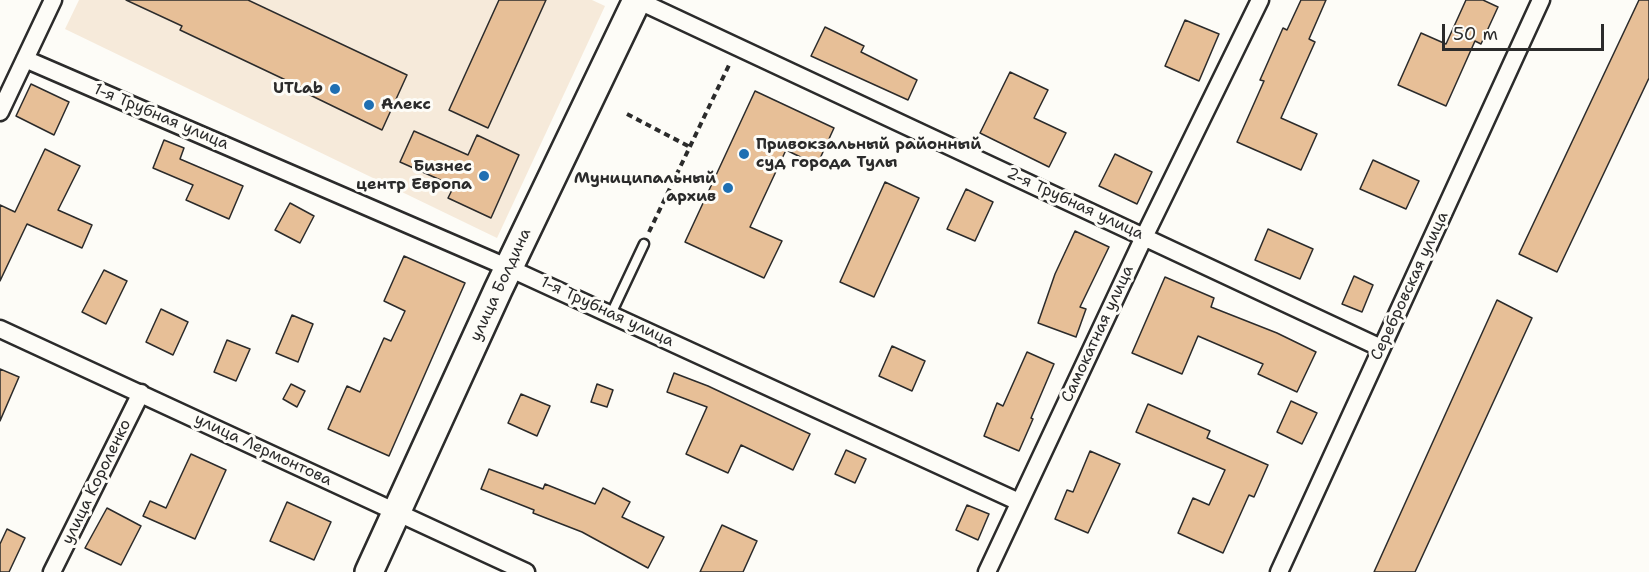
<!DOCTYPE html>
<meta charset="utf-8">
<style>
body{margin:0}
#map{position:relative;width:1649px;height:572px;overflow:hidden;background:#fdfcf7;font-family:"Shantell Sans",sans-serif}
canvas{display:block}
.scale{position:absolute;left:1442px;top:24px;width:162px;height:27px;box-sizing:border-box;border:3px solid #2b2b2b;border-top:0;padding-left:8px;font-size:18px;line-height:21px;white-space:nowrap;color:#2b2b2b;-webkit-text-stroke:4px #fdfcf7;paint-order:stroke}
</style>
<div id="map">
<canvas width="1649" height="572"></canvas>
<div class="scale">50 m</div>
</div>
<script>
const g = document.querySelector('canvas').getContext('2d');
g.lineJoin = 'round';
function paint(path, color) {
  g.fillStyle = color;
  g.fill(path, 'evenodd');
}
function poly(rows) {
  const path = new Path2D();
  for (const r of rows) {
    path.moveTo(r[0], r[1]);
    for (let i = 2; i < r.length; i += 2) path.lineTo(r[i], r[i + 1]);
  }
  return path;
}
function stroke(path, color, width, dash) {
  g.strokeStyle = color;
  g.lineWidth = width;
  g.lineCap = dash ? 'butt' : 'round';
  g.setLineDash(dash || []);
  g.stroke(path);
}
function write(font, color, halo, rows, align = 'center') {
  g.font = font + ' "Shantell Sans",sans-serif';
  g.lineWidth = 6;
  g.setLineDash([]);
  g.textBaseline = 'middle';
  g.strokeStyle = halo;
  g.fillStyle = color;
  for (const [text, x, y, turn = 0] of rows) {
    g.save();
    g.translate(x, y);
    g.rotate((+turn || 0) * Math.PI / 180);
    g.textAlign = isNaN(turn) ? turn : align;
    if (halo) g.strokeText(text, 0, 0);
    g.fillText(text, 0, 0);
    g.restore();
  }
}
paint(poly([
 [79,0,592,0,605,6,497,238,65,29]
]), '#f6eada');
const building = poly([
 [126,0,248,0,407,75,382,130,310,95,311,92,180,30,182,26,126,0],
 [499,0,546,0,488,128,449,110,499,0],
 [1301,0,1326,0,1309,39,1315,42,1281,118,1317,134,1301,170,1237,142,1264,81,1260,80,1283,28,1287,30,1301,0],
 [1466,0,1483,0,1498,7,1481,44,1475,41,1446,106,1398,85,1421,33,1446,44,1466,0],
 [1639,0,1649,0,1649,78,1557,272,1519,254,1639,0],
 [1185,20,1219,34,1199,81,1165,66,1185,20],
 [825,27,864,46,861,52,917,80,908,100,811,56,825,27],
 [1010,72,1048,90,1034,118,1066,133,1049,167,980,133,1010,72],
 [31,84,69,102,54,135,16,116,31,84],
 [755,91,834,128,817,165,786,150,750,227,782,241,764,278,685,242,755,91],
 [414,131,468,155,477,135,519,155,491,218,448,198,454,186,400,162,414,131],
 [164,140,184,148,180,159,243,186,229,219,186,200,193,185,153,168,164,140],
 [45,149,80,166,58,210,92,225,82,248,27,224,0,281,0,205,15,212,45,149],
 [1115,154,1152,172,1137,204,1099,186,1115,154],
 [1373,160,1419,181,1406,209,1360,189,1373,160],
 [885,182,919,198,874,297,840,282,885,182],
 [966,189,993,202,975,241,947,229,966,189],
 [290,203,314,216,300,243,275,230,290,203],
 [1268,229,1313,249,1300,279,1255,260,1268,229],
 [1075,231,1109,247,1080,307,1086,309,1076,337,1038,323,1055,274,1075,231],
 [404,256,465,283,389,456,328,429,347,386,360,392,384,338,391,341,405,311,384,301,404,256],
 [104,270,127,281,106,324,82,312,104,270],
 [1354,276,1373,285,1362,312,1342,304,1354,276],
 [1165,277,1214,298,1211,307,1277,333,1316,352,1297,392,1258,374,1263,364,1198,336,1182,374,1132,353,1165,277],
 [1497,300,1532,318,1415,572,1374,572,1497,300],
 [161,309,188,322,173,355,146,342,161,309],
 [292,315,313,324,298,362,276,353,292,315],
 [227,340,250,349,236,381,214,372,227,340],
 [892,346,925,361,912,391,879,376,892,346],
 [1027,352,1054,364,1031,418,1033,419,1019,451,984,436,997,403,1003,406,1027,352],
 [0,369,19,377,0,421,0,369],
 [674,373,708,386,810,434,793,470,741,445,728,473,686,454,707,407,667,392,674,373],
 [291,384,305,391,297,407,283,399,291,384],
 [597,384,613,390,607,407,591,402,597,384],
 [521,394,550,406,537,436,508,423,521,394],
 [1291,401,1317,413,1302,444,1277,432,1291,401],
 [1148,404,1210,431,1207,438,1268,465,1254,497,1249,495,1223,553,1178,533,1193,498,1209,505,1225,470,1136,432,1148,404],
 [846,450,866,459,855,483,835,474,846,450],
 [1090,451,1120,464,1088,533,1055,519,1067,490,1073,492,1090,451],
 [191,454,226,470,195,539,143,516,150,501,166,508,191,454],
 [489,469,543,489,545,484,595,504,603,488,630,502,622,517,664,537,648,568,582,532,533,513,534,510,481,489,489,469],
 [287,502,331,522,314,560,270,541,287,502],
 [967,505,989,514,978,540,956,530,967,505],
 [107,508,141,526,121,565,85,548,107,508],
 [722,525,757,541,743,572,700,572,722,525],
 [7,529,25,538,9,572,0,572,0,544,7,529]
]);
paint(building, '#e7bf97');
stroke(building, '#2b2b2b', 1.5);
const service = poly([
 [611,314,644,244]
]);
const minor = poly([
 [637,0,1381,348],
 [25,59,509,268,1019,502],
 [0,112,53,0],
 [0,329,526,572],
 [52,572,141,393],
 [987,572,1144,237,1260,0],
 [1279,572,1541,0]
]);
const primary = poly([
 [369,572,498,290,637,0]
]);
stroke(service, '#2b2b2b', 13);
stroke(minor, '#2b2b2b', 21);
stroke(primary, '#2b2b2b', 32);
stroke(poly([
 [627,114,690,147],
 [649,232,730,63]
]), '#2b2b2b', 4, [6, 4.5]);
stroke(service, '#fdfcf7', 8);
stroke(minor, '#fdfcf7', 16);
stroke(primary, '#fdfcf7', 27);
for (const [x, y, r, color] of [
 [335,89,6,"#1f6fb2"],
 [369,105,6,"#1f6fb2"],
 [744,154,6,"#1f6fb2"],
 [484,176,6,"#1f6fb2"],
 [728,188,6,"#1f6fb2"]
]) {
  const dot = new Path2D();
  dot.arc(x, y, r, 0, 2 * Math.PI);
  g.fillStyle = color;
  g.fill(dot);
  stroke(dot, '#fdfcf7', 2);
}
write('bold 16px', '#2b2b2b', '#fdfcf7', [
 ["UTLab",323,89],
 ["Алекс",381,105,"left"],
 ["Привокзальный районный",756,145,"left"],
 ["суд города Тулы",756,163,"left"],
 ["Бизнес",472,167],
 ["центр Европа",472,185],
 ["Муниципальный",716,179],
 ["архив",716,197]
], 'right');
write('16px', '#2b2b2b', '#fdfcf7', [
 ["1-я Трубная улица",161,117,23],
 ["2-я Трубная улица",1075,204,25],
 ["улица Болдина",501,285,-65],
 ["Серебровская улица",1410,286,-65],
 ["1-я Трубная улица",607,312,25],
 ["Самокатная улица",1098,334,-65],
 ["улица Лермонтова",263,450,25],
 ["улица Короленко",97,482,-64]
]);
</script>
